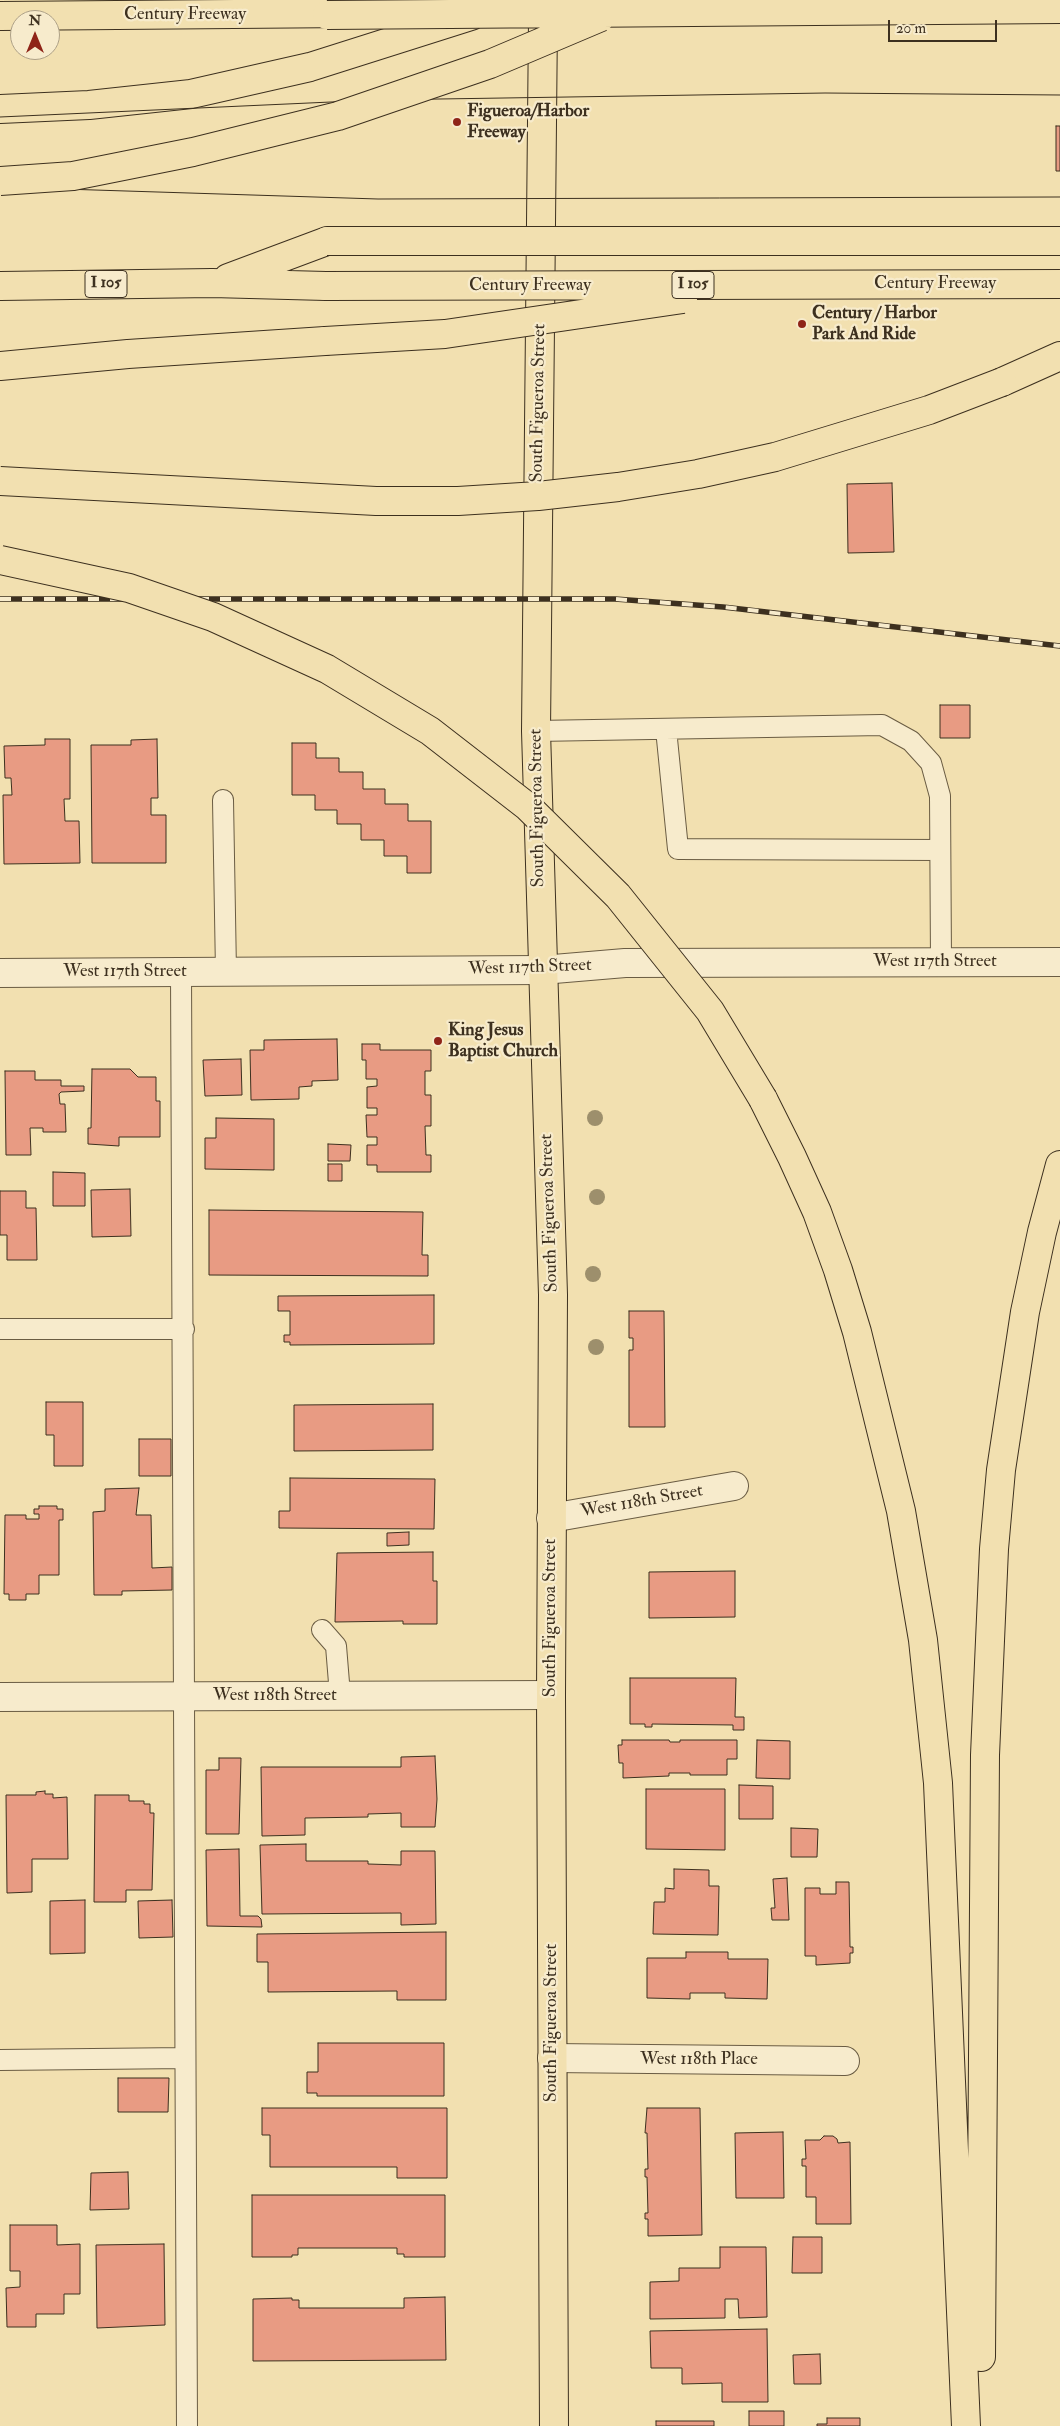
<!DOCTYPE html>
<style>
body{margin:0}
#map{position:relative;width:1060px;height:2426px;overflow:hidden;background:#f2e0b0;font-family:"IM FELL Double Pica",serif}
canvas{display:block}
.north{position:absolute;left:10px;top:10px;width:50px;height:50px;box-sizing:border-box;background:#f7ebcc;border:1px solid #ada087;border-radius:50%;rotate:0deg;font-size:14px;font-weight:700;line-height:20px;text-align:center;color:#3d301f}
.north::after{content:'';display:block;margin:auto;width:18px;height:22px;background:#8f2418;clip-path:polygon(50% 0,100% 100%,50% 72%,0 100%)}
.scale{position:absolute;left:888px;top:20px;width:109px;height:22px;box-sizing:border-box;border:2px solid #3d301f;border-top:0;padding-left:6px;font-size:15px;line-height:18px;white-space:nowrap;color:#3d301f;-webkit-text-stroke:4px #f7ebcc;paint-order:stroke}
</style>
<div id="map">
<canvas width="1060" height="2426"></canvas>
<div class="north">N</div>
<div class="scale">20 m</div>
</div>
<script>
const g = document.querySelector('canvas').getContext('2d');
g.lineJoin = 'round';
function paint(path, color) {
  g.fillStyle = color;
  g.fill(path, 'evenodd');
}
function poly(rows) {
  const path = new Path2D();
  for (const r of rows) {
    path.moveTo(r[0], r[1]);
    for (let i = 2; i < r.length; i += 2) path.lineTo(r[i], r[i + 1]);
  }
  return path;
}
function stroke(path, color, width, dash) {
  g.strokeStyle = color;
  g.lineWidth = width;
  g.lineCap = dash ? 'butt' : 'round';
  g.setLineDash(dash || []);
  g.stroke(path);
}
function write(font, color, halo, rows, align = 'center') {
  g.font = font + ' "IM FELL Double Pica",serif';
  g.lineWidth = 4.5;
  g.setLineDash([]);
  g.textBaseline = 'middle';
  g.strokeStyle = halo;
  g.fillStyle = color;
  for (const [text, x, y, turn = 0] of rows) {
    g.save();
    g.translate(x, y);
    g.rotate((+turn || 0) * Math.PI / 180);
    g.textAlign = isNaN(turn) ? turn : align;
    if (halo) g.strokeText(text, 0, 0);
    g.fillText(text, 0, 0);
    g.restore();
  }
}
const building = poly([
 [1056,126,1060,126,1060,171,1056,171,1056,126],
 [892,483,894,552,848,553,847,484,892,483],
 [940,705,970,705,970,738,940,738,940,705],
 [45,739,70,739,70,799,64,799,65,821,79,821,80,863,4,864,3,795,12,795,11,778,5,778,4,746,45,745,45,739],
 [157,739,158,798,151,798,151,815,166,815,166,863,92,863,91,745,131,745,131,740,157,739],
 [292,743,316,743,316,758,339,758,339,772,363,772,363,789,385,789,385,804,408,804,408,821,431,821,431,873,407,873,407,856,384,856,384,840,361,840,361,824,337,824,337,810,315,810,315,795,292,795,292,743],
 [337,1039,338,1080,312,1081,312,1086,299,1087,299,1099,251,1100,250,1050,264,1050,264,1040,337,1039],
 [362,1044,380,1044,380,1050,431,1050,431,1071,425,1071,425,1095,431,1095,431,1126,425,1126,426,1155,431,1155,431,1172,377,1172,377,1165,367,1165,367,1145,377,1145,377,1137,367,1137,366,1115,377,1115,377,1108,367,1108,367,1087,377,1086,377,1079,366,1079,366,1060,362,1060,362,1044],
 [241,1059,242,1095,205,1096,203,1060,241,1059],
 [92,1069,130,1069,138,1077,156,1077,156,1101,160,1101,160,1137,119,1137,119,1146,88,1144,88,1128,91,1128,92,1069],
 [5,1071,35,1071,35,1080,61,1080,61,1086,84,1086,84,1091,61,1092,59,1094,60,1104,65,1104,66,1132,43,1132,43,1128,30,1128,31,1155,6,1155,5,1071],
 [216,1118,274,1119,274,1170,205,1169,205,1138,216,1138,216,1118],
 [328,1144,351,1145,350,1161,328,1161,328,1144],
 [328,1164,342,1164,342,1181,328,1181,328,1164],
 [53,1172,85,1173,85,1206,53,1206,53,1172],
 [130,1189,131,1236,92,1237,91,1190,130,1189],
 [0,1191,26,1191,26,1208,36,1208,37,1260,7,1260,7,1235,0,1235,0,1191],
 [209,1210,423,1212,422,1255,428,1255,428,1276,209,1275,209,1210],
 [434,1295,434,1344,290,1345,290,1342,284,1342,284,1335,290,1335,290,1311,278,1311,278,1296,434,1295],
 [629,1311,664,1311,665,1427,629,1427,629,1350,633,1350,633,1338,629,1338,629,1311],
 [46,1402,83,1402,83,1466,54,1466,54,1435,46,1435,46,1402],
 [433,1404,433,1450,294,1451,294,1405,433,1404],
 [139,1439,171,1439,171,1476,139,1476,139,1439],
 [290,1478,435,1479,434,1529,279,1528,279,1511,290,1511,290,1478],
 [139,1488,136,1515,151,1515,152,1568,172,1567,172,1590,122,1591,122,1595,94,1595,93,1512,105,1511,105,1489,139,1488],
 [39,1506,57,1506,57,1509,63,1509,63,1520,59,1520,59,1575,39,1575,39,1594,26,1594,26,1600,9,1600,9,1594,4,1594,5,1515,26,1515,26,1519,39,1519,39,1514,34,1514,34,1509,39,1509,39,1506],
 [409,1532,409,1545,387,1546,387,1533,409,1532],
 [433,1552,433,1581,437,1581,437,1624,403,1624,403,1621,335,1622,337,1553,433,1552],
 [735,1571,735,1617,649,1618,649,1572,735,1571],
 [630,1678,736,1678,735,1717,744,1717,744,1730,733,1730,733,1725,652,1724,652,1727,645,1727,645,1724,630,1724,630,1678],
 [622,1740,669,1740,670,1742,680,1742,680,1740,737,1740,737,1759,727,1759,727,1775,690,1775,690,1773,669,1773,669,1776,623,1778,623,1763,619,1763,618,1745,622,1745,622,1740],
 [757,1740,790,1741,790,1779,756,1778,757,1740],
 [435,1756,437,1799,435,1827,401,1827,401,1813,368,1814,368,1817,305,1818,305,1835,262,1836,261,1767,401,1767,401,1757,435,1756],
 [219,1758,241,1758,239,1834,206,1834,206,1770,219,1770,219,1758],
 [739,1785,773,1786,773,1819,739,1819,739,1785],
 [646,1789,725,1789,725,1850,646,1849,646,1789],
 [45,1791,45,1794,53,1794,53,1798,67,1797,68,1859,32,1859,32,1892,7,1893,6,1795,36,1795,36,1792,45,1791],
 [95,1795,129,1795,129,1801,144,1801,144,1804,150,1804,150,1813,154,1813,152,1890,126,1890,126,1902,94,1902,95,1795],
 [791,1828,818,1829,817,1857,791,1857,791,1828],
 [306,1844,306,1861,368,1861,368,1864,401,1865,401,1851,435,1851,436,1924,401,1925,401,1913,262,1914,260,1845,306,1844],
 [239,1849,240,1916,258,1916,261,1919,262,1927,207,1926,206,1850,239,1849],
 [674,1869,709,1870,709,1886,719,1886,718,1935,653,1934,654,1902,665,1902,665,1888,674,1889,674,1869],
 [787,1878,789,1920,772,1920,771,1908,775,1908,773,1879,787,1878],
 [836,1882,849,1882,850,1947,853,1947,853,1953,850,1953,850,1963,816,1965,816,1956,805,1956,805,1888,820,1888,820,1894,836,1894,836,1882],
 [85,1900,85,1953,50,1954,50,1901,85,1900],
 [172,1900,173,1937,139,1938,138,1901,172,1900],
 [446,1932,446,2000,397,2000,397,1991,268,1992,268,1962,257,1962,257,1934,446,1932],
 [686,1952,728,1952,728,1959,768,1959,767,1999,725,1998,725,1993,690,1993,690,1999,647,1998,647,1958,686,1958,686,1952],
 [318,2043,444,2043,444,2096,317,2096,317,2093,307,2093,307,2072,318,2072,318,2043],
 [118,2078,169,2078,168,2112,118,2112,118,2078],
 [262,2108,447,2108,447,2178,397,2178,397,2167,270,2167,270,2135,262,2135,262,2108],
 [647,2108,700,2108,702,2235,648,2236,648,2219,645,2219,645,2213,648,2213,647,2177,645,2177,645,2169,648,2169,647,2133,645,2133,647,2108],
 [783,2132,784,2198,736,2198,735,2133,783,2132],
 [824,2136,833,2136,837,2139,838,2143,850,2142,851,2224,816,2224,816,2197,806,2197,806,2166,802,2166,802,2159,806,2159,805,2140,820,2140,824,2136],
 [128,2172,129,2209,90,2210,91,2173,128,2172],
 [252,2195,445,2195,445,2257,404,2257,404,2254,397,2254,397,2248,298,2248,298,2255,292,2255,292,2257,252,2257,252,2195],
 [10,2225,57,2225,57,2245,80,2244,80,2294,64,2294,64,2314,36,2314,36,2327,7,2327,6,2288,20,2287,20,2271,10,2271,10,2225],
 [793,2237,822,2237,822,2273,792,2273,793,2237],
 [164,2244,165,2325,97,2328,96,2245,164,2244],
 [720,2247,766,2247,767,2317,739,2318,738,2299,725,2299,725,2318,650,2319,650,2282,679,2281,679,2268,720,2268,720,2247],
 [445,2297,446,2360,253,2361,253,2299,292,2298,292,2300,299,2300,299,2308,404,2308,404,2298,445,2297],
 [767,2329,768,2402,722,2402,722,2383,682,2384,682,2368,651,2368,650,2331,767,2329],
 [820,2354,821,2384,794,2384,793,2355,820,2354],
 [749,2411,784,2411,784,2426,749,2426,749,2411],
 [827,2418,860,2418,860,2426,817,2426,817,2424,827,2424,827,2418],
 [656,2421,714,2421,714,2426,656,2426,656,2421]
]);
paint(building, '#e89b83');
stroke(building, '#3d301f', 1);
const service = poly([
 [666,729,678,849,940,850],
 [536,731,882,725,911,741,931,763,940,796,941,962],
 [223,800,226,972],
 [181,972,187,2426],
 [0,1329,184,1329],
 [322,1630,336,1646,340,1695],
 [0,2060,185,2058]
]);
const minor = poly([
 [542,970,625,963,1060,962],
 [551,1518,734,1486],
 [0,1697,551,1695],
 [552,2058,845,2061]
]);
const tertiary = poly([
 [0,973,542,970]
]);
const primary = poly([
 [543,20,536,731,553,1295,551,1695,554,2426]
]);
const motorway = poly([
 [0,16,351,13],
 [0,109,89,105,191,94,310,67,471,16],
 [228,278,327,241],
 [0,286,212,283,326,286],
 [0,366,128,354,325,341],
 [1002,382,1060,356],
 [763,1099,792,1157,817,1212,838,1270,857,1332,901,1511,923,1640,938,1783,966,2426],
 [981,2357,985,1755,994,1549,1001,1470,1025,1312,1042,1232,1060,1165]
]);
stroke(service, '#6a5c43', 22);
stroke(minor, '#6a5c43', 30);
stroke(tertiary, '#6a5c43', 30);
stroke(primary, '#3d301f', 30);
stroke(motorway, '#3d301f', 30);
stroke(service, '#f7ebcc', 20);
stroke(minor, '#f7ebcc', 28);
stroke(tertiary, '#f7ebcc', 28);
stroke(primary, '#f2e0b0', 28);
stroke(motorway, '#f2e0b0', 28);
stroke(poly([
 [0,117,375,100,825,93,1060,95],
 [0,187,378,199,1060,197]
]), '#3d301f', 1);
const rail = poly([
 [0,599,615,599,723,607,1060,646]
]);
stroke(rail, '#3d301f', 5.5);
stroke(rail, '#f7ebcc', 4, [11]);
const motorwayBridge = poly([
 [327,15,1060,9],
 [0,181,73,176,193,152,338,116,490,64,601,17],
 [327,241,1060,241],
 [326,286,1060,284],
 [325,341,445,334,683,299],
 [0,481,376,501,458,501,538,496,618,487,698,474,775,457,929,410,1002,382],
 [0,560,129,588,213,617,327,669,430,731,528,807,618,896,710,1011,763,1099]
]);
stroke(motorwayBridge, '#3d301f', 30, []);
stroke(motorwayBridge, '#f2e0b0', 28);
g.fillStyle = '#9d8f6c';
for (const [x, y] of [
 [595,1118],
 [597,1197],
 [593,1274],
 [596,1347]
]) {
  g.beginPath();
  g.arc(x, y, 8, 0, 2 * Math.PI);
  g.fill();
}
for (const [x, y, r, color] of [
 [457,122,5,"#8f2418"],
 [802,324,5,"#8f2418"],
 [438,1041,5,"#8f2418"]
]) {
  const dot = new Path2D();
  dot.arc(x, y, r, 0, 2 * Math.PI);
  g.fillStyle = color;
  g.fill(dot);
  stroke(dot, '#f7ebcc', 2);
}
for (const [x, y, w] of [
 [106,284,42],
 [693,285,42]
]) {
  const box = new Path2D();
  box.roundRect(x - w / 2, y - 13.5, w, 27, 4);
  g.fillStyle = '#f7ebcc';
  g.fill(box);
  stroke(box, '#3d301f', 1);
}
write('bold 16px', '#3d301f', null, [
 ["I 105",106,284],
 ["I 105",693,285]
]);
write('18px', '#3d301f', '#f7ebcc', [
 ["Century Freeway",185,15],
 ["Century Freeway",935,284],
 ["Century Freeway",530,286],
 ["South Figueroa Street",539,403,-89],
 ["South Figueroa Street",538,808,-91],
 ["West 117th Street",935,962],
 ["West 117th Street",530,968,-2],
 ["West 117th Street",125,972],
 ["South Figueroa Street",550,1213,-92],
 ["West 118th Street",642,1502,-10],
 ["South Figueroa Street",551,1618,-90],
 ["West 118th Street",275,1696],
 ["South Figueroa Street",552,2023,-90],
 ["West 118th Place",699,2060]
]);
write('bold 18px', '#3d301f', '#f7ebcc', [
 ["Figueroa/Harbor",467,112],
 ["Freeway",467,133],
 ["Century / Harbor",812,314],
 ["Park And Ride",812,335],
 ["King Jesus",448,1031],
 ["Baptist Church",448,1052]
], 'left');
</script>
